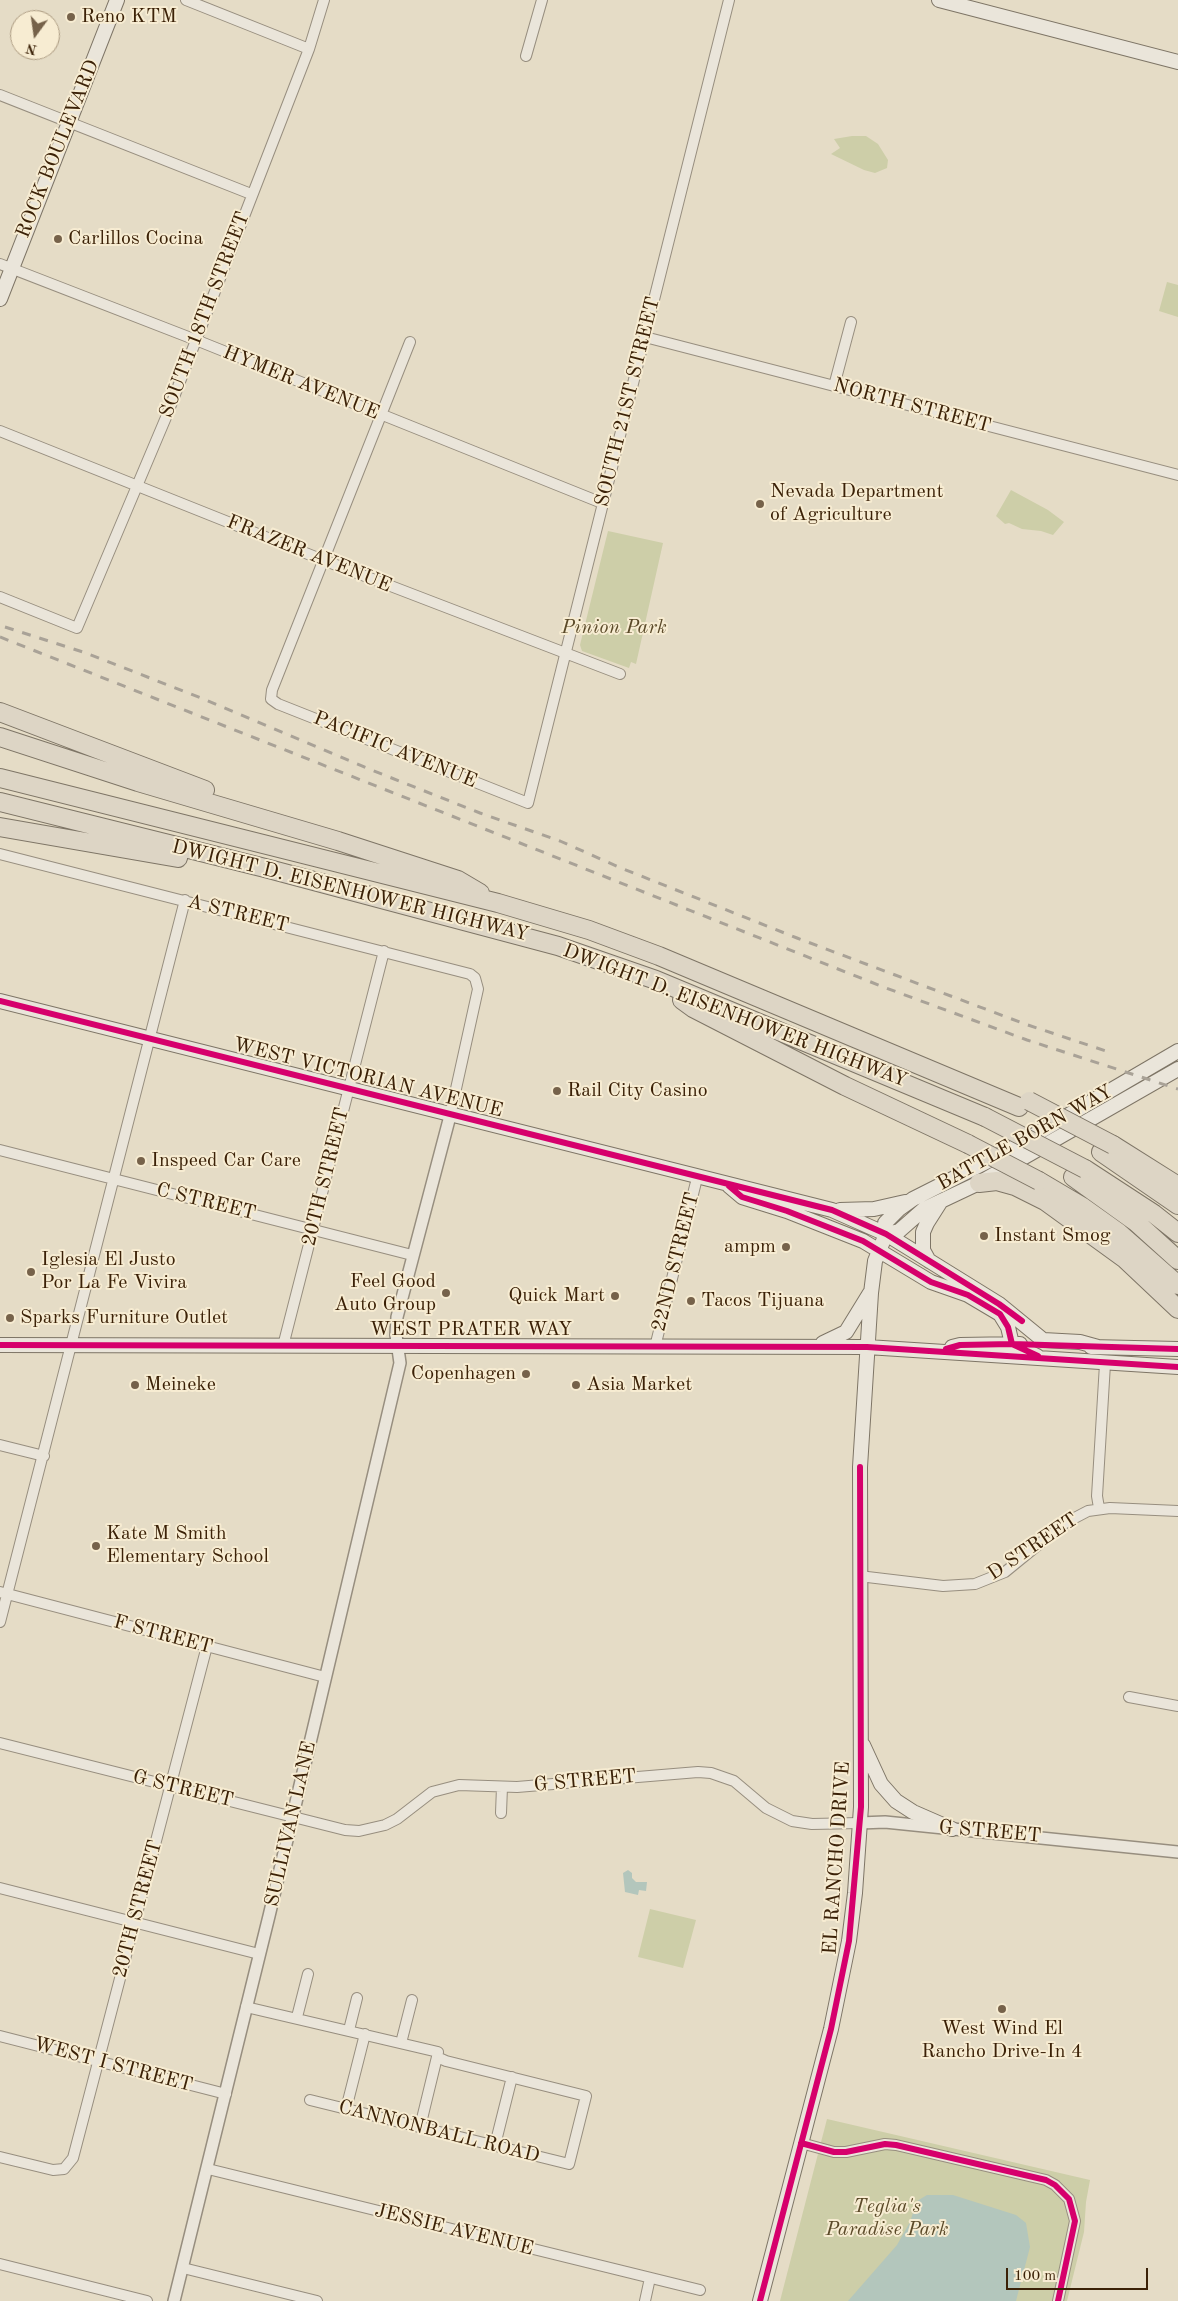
<!DOCTYPE html>
<style>
body{margin:0}
#map{position:relative;width:1178px;height:2301px;overflow:hidden;background:#e5dcc6;font-family:"Old Standard TT",serif}
canvas{display:block}
.north{position:absolute;left:10px;top:10px;width:50px;height:50px;box-sizing:border-box;background:#f7ecd2;border:1px solid #ac9b81;border-radius:50%;rotate:194deg;font-size:14px;font-weight:700;line-height:20px;text-align:center;color:#3b2107}
.north::after{content:'';display:block;margin:auto;width:18px;height:22px;background:#76624a;clip-path:polygon(50% 0,100% 100%,50% 72%,0 100%)}
.scale{position:absolute;left:1006px;top:2268px;width:142px;height:22px;box-sizing:border-box;border:2px solid #3b2107;border-top:0;padding-left:6px;font-size:15px;line-height:18px;white-space:nowrap;color:#3b2107;-webkit-text-stroke:4px #f7ecd2;paint-order:stroke}
</style>
<div id="map">
<canvas width="1178" height="2301"></canvas>
<div class="north">N</div>
<div class="scale">100 m</div>
</div>
<script>
const g = document.querySelector('canvas').getContext('2d');
g.lineJoin = 'round';
function paint(path, color) {
  g.fillStyle = color;
  g.fill(path, 'evenodd');
}
function poly(rows) {
  const path = new Path2D();
  for (const r of rows) {
    path.moveTo(r[0], r[1]);
    for (let i = 2; i < r.length; i += 2) path.lineTo(r[i], r[i + 1]);
  }
  return path;
}
function stroke(path, color, width, dash) {
  g.strokeStyle = color;
  g.lineWidth = width;
  g.lineCap = dash ? 'butt' : 'round';
  g.setLineDash(dash || []);
  g.stroke(path);
}
function write(font, color, halo, rows, align = 'center') {
  g.font = font + ' "Old Standard TT",serif';
  g.lineWidth = 4;
  g.setLineDash([]);
  g.textBaseline = 'middle';
  g.strokeStyle = halo;
  g.fillStyle = color;
  for (const [text, x, y, turn = 0] of rows) {
    g.save();
    g.translate(x, y);
    g.rotate((+turn || 0) * Math.PI / 180);
    g.textAlign = isNaN(turn) ? turn : align;
    if (halo) g.strokeText(text, 0, 0);
    g.fillText(text, 0, 0);
    g.restore();
  }
}
paint(poly([
 [852,136,866,136,878,144,888,160,887,168,875,173,864,170,831,154,840,148,834,139],
 [1167,282,1178,285,1178,317,1159,311],
 [1011,490,1048,510,1064,522,1053,535,1041,531,1022,529,1009,523,1005,524,996,516],
 [608,531,663,543,636,664,631,662,629,668,582,651,580,645],
 [650,1909,696,1920,683,1968,638,1957],
 [827,2119,1090,2180,1086,2202,1084,2232,1067,2301,780,2301]
]), '#cdcea8');
paint(poly([
 [628,1870,632,1873,632,1878,636,1882,647,1882,646,1891,639,1890,638,1895,625,1892,623,1873],
 [927,2195,953,2195,1016,2215,1026,2223,1030,2247,1016,2301,848,2301,897,2245,910,2222,917,2201]
]), '#b3c6bc');
const minor = poly([
 [186,0,309,49],
 [526,56,542,0],
 [0,95,251,194],
 [0,264,196,340,602,503],
 [645,337,1178,475],
 [410,342,272,690,271,699,278,704,528,803,729,0],
 [834,386,851,322],
 [0,431,323,560,620,674],
 [0,597,77,628,167,415,309,49,324,0],
 [0,854,470,974,475,978,478,989,450,1116],
 [0,1150,412,1255],
 [283,1346,384,951],
 [655,1347,697,1178],
 [0,1445,44,1456],
 [1099,1508,1097,1496,1105,1364],
 [859,1576,943,1586,975,1584,1005,1572,1065,1523,1088,1511,1110,1508,1178,1511],
 [0,1592,325,1677],
 [0,1622,185,900],
 [1129,1697,1178,1706],
 [0,1743,345,1830,359,1831,385,1825,397,1819,432,1792,459,1785,517,1787,698,1772,711,1773,734,1781,766,1808,792,1821,812,1824,860,1823],
 [501,1813,502,1787],
 [0,1888,259,1954],
 [246,2007,438,2052,437,2057,446,2061,586,2096,569,2164,310,2100],
 [297,2017,308,1974],
 [349,2030,357,1998],
 [0,2036,226,2094],
 [401,2043,412,2000],
 [346,2109,365,2034],
 [420,2127,437,2057],
 [801,2143,834,2152,846,2152,885,2144,896,2145,1046,2180,1055,2185,1069,2199,1075,2221,1058,2301],
 [495,2145,512,2077],
 [0,2157,53,2170,64,2169,73,2158,207,1646],
 [208,2169,700,2290],
 [0,2264,147,2301],
 [183,2268,317,2301],
 [645,2301,650,2278]
]);
const tertiary = poly([
 [860,1823,885,1822,1178,1852],
 [174,2301,269,1916,400,1363,396,1335,397,1317,450,1116]
]);
const secondary = poly([
 [939,0,1178,62],
 [0,299,117,0],
 [0,1001,832,1210,886,1234,999,1304,1043,1340,1080,1342,1098,1347],
 [729,1186,742,1197,787,1211,863,1241,931,1282,968,1295,1000,1314,1008,1327,1012,1344,1037,1356],
 [840,1210,874,1209,905,1202],
 [886,1234,899,1231,924,1209,979,1183,1178,1069],
 [929,1261,923,1250,923,1232,927,1223,941,1201],
 [823,1343,846,1332,870,1293],
 [0,1345,867,1347,1178,1367],
 [952,1347,960,1345,1020,1344],
 [1091,1347,1178,1349],
 [863,1745,881,1784,896,1801,913,1812,952,1829],
 [760,2301,831,2029,849,1941,855,1893,861,1807,860,1467,871,1293,875,1261,886,1234,885,1223,899,1209,913,1199,1002,1154,1178,1051]
]);
const motorway = poly([
 [0,712,205,790],
 [0,737,138,782,338,841,458,880,480,893],
 [0,778,498,903,589,930,659,956,1019,1107],
 [0,802,265,868,558,946,656,980,985,1117],
 [0,827,178,858],
 [682,1000,693,1008,845,1086,968,1144],
 [1113,1145,1178,1186],
 [1101,1152,1178,1205],
 [1085,1169,1154,1214,1178,1233],
 [1073,1177,1137,1223,1178,1260],
 [1039,1181,1083,1207,1118,1232,1178,1285],
 [979,1183,997,1181,1015,1186,1045,1201,1125,1259,1178,1309]
]);
stroke(minor, '#978e7f', 12);
stroke(tertiary, '#978e7f', 14);
stroke(secondary, '#7e7566', 16);
stroke(motorway, '#7e7566', 20);
stroke(minor, '#eae5da', 10);
stroke(tertiary, '#eae5da', 11);
stroke(secondary, '#eae5da', 14);
stroke(motorway, '#ddd5c5', 18);
stroke(poly([
 [5,627,86,653,201,698,369,769,480,813,560,841,621,868,797,938,1025,1024,1109,1052],
 [0,637,886,988,1027,1040,1178,1089]
]), '#a9a297', 3, [9, 9]);
const motorwayBridge = poly([
 [1029,1101,1113,1145],
 [985,1117,1085,1169],
 [968,1144,1039,1181]
]);
stroke(motorwayBridge, '#7e7566', 20, []);
stroke(motorwayBridge, '#ddd5c5', 18);
stroke(poly([
 [0,1001,832,1210,886,1234,999,1304,1022,1321],
 [729,1186,742,1197,787,1211,863,1241,931,1282,968,1295,1000,1314,1008,1327,1012,1344,1038,1356],
 [0,1345,867,1347,1178,1367],
 [946,1349,960,1345,1012,1344,1178,1349],
 [801,2143,834,2152,846,2152,885,2144,896,2145,1046,2180,1055,2185,1069,2199,1075,2221,1058,2301],
 [760,2301,831,2029,849,1941,861,1807,860,1467]
]), '#d6006c', 6);
for (const [x, y, r, color] of [
 [71,17,5,"#76624a"],
 [58,239,5,"#76624a"],
 [760,504,5,"#76624a"],
 [557,1091,5,"#76624a"],
 [141,1161,5,"#76624a"],
 [984,1236,5,"#76624a"],
 [786,1247,5,"#76624a"],
 [31,1272,5,"#76624a"],
 [446,1293,5,"#76624a"],
 [615,1296,5,"#76624a"],
 [691,1301,5,"#76624a"],
 [10,1318,5,"#76624a"],
 [526,1374,5,"#76624a"],
 [135,1385,5,"#76624a"],
 [576,1385,5,"#76624a"],
 [96,1546,5,"#76624a"],
 [1002,2009,5,"#76624a"]
]) {
  const dot = new Path2D();
  dot.arc(x, y, r, 0, 2 * Math.PI);
  g.fillStyle = color;
  g.fill(dot);
  stroke(dot, '#f7ecd2', 2);
}
write('20px', '#3b2107', '#f7ecd2', [
 ["Reno KTM",81,17],
 ["Carlillos Cocina",68,239],
 ["Nevada Department",770,492],
 ["of Agriculture",770,515],
 ["Rail City Casino",567,1091],
 ["Inspeed Car Care",151,1161],
 ["Instant Smog",994,1236],
 ["ampm",776,1247,"right"],
 ["Iglesia El Justo",41,1260],
 ["Por La Fe Vivira",41,1283],
 ["Feel Good",436,1282,"right"],
 ["Auto Group",436,1305,"right"],
 ["Quick Mart",605,1296,"right"],
 ["Tacos Tijuana",701,1301],
 ["Sparks Furniture Outlet",20,1318],
 ["Copenhagen",516,1374,"right"],
 ["Meineke",145,1385],
 ["Asia Market",586,1385],
 ["Kate M Smith",106,1534],
 ["Elementary School",106,1557],
 ["West Wind El",1002,2029,"center"],
 ["Rancho Drive-In 4",1002,2052,"center"]
], 'left');
write('20px', '#3b2107', '#f7ecd2', [
 ["ROCK BOULEVARD",58,149,-68],
 ["SOUTH 18TH STREET",205,315,-69],
 ["HYMER AVENUE",301,383,22],
 ["SOUTH 21ST STREET",628,402,-76],
 ["NORTH STREET",912,406,15],
 ["FRAZER AVENUE",309,554,22],
 ["PACIFIC AVENUE",395,750,22],
 ["DWIGHT D. EISENHOWER HIGHWAY",350,891,14],
 ["A STREET",238,914,14],
 ["DWIGHT D. EISENHOWER HIGHWAY",735,1016,21],
 ["WEST VICTORIAN AVENUE",368,1078,14],
 ["BATTLE BORN WAY",1025,1138,-29],
 ["20TH STREET",326,1177,-76],
 ["C STREET",206,1202,14],
 ["22ND STREET",676,1262,-76],
 ["WEST PRATER WAY",471,1330],
 ["D STREET",1033,1547,-34],
 ["F STREET",163,1635,15],
 ["G STREET",585,1781,-5],
 ["G STREET",183,1789,14],
 ["SULLIVAN LANE",291,1824,-77],
 ["G STREET",990,1832,5],
 ["EL RANCHO DRIVE",837,1858,-86],
 ["20TH STREET",138,1909,-75],
 ["WEST I STREET",113,2065,15],
 ["CANNONBALL ROAD",439,2132,14],
 ["JESSIE AVENUE",454,2230,14]
]);
write('italic 20px', '#5b4a29', '#f7ecd2', [
 ["Pinion Park",614,628],
 ["Teglia's",887,2207],
 ["Paradise Park",887,2230]
]);
</script>
